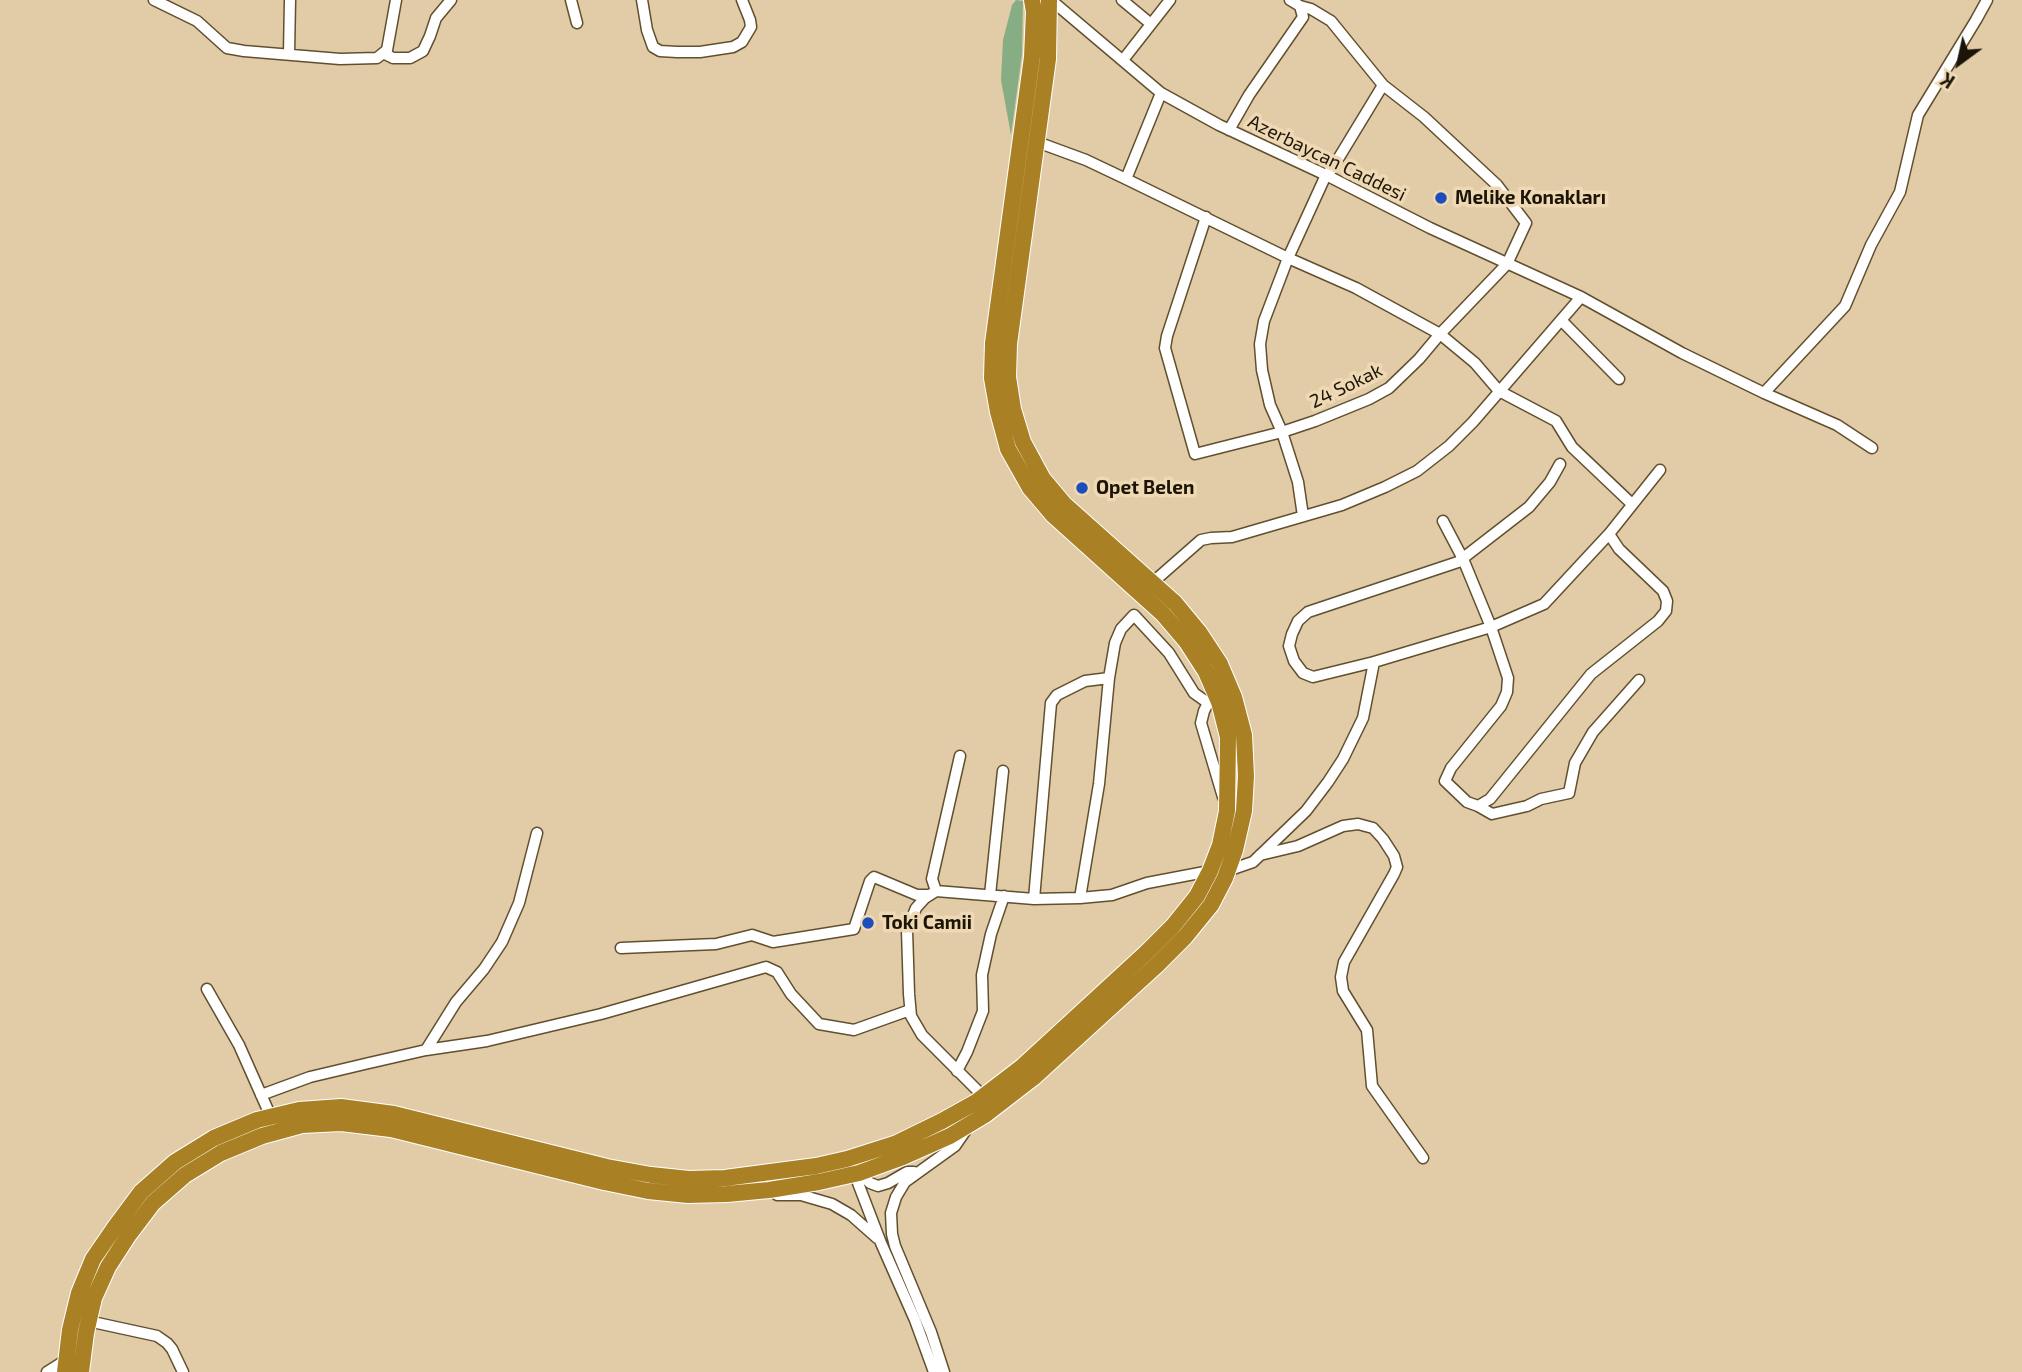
<!DOCTYPE html>
<meta charset="utf-8">
<style>
body{margin:0}
#map{position:relative;width:2022px;height:1372px;overflow:hidden;background:#e1cca7;font-family:"Exo 2",sans-serif}
canvas{display:block}
.north{position:absolute;left:1924px;top:28px;width:70px;height:70px;-webkit-text-stroke:5px #eed9b4;paint-order:stroke;rotate:213deg;font-size:19px;font-weight:700;line-height:28px;text-align:center;color:#1c1507}
.north::after{content:'';display:block;margin:auto;width:24px;height:32px;background:#1c1507;clip-path:polygon(50% 0,100% 100%,50% 72%,0 100%)}
</style>
<div id="map">
<canvas width="2022" height="1372"></canvas>
<div class="north">K</div>
</div>
<script>
const g = document.querySelector('canvas').getContext('2d');
g.lineJoin = 'round';
function paint(path, color) {
  g.fillStyle = color;
  g.fill(path, 'evenodd');
}
function poly(rows) {
  const path = new Path2D();
  for (const r of rows) {
    path.moveTo(r[0], r[1]);
    for (let i = 2; i < r.length; i += 2) path.lineTo(r[i], r[i + 1]);
  }
  return path;
}
function stroke(path, color, width, dash) {
  g.strokeStyle = color;
  g.lineWidth = width;
  g.lineCap = dash ? 'butt' : 'round';
  g.setLineDash(dash || []);
  g.stroke(path);
}
function write(font, color, halo, rows, align = 'center') {
  g.font = font + ' "Exo 2",sans-serif';
  g.lineWidth = 7;
  g.setLineDash([]);
  g.textBaseline = 'middle';
  g.strokeStyle = halo;
  g.fillStyle = color;
  for (const [text, x, y, turn = 0] of rows) {
    g.save();
    g.translate(x, y);
    g.rotate((+turn || 0) * Math.PI / 180);
    g.textAlign = isNaN(turn) ? turn : align;
    if (halo) g.strokeText(text, 0, 0);
    g.fillText(text, 0, 0);
    g.restore();
  }
}
paint(poly([
 [1016,0,1023,1,1022,54,1011,135,1001,80,1003,40,1012,5]
]), '#87ad84');
const minor = poly([
 [154,0,197,21,227,48,244,51,340,59,377,58,387,50,396,0],
 [571,0,577,23],
 [642,0,647,30,653,47,660,51,677,52,700,52,733,47,742,42,751,27,750,20,742,0],
 [1051,0,1161,93,1219,125,1326,175,1430,228,1581,297,1682,353,1764,393,1837,425,1872,448],
 [1122,0,1151,24],
 [383,53,393,58,410,58,423,51,430,36,436,18,451,0],
 [289,54,290,0],
 [1123,60,1170,0],
 [1229,130,1249,95,1303,17,1300,6,1290,0],
 [1037,142,1086,160,1126,179,1288,258,1356,288,1440,334,1475,363,1499,391,1556,421,1572,447,1632,504],
 [1126,179,1161,93],
 [1206,217,1167,336,1165,348,1195,454,1282,432,1315,421,1369,399,1389,388,1419,359,1440,334,1507,264,1526,223,1497,185,1424,117,1383,85,1331,21,1311,9,1300,6],
 [1561,320,1619,379],
 [1764,393,1845,306,1871,245,1900,192,1918,115,1976,20,1987,0],
 [1560,464,1550,482,1529,507,1458,562,1308,612,1298,621,1292,634,1289,646,1294,661,1303,673,1313,677,1374,662,1491,627,1544,604,1609,534,1660,470],
 [1303,516,1298,482,1282,432,1270,405,1262,370,1260,344,1264,321,1288,258,1326,175,1332,169,1383,85],
 [1443,521,1463,559,1491,627,1508,678,1507,692,1501,706,1451,768,1445,781,1467,802,1478,806,1490,799,1591,674,1658,621,1666,611,1667,601,1663,591,1619,549,1609,534],
 [1152,583,1201,540,1211,538,1232,537,1342,505,1385,487,1417,471,1449,446,1473,422,1581,297],
 [1208,703,1204,711,1201,723,1223,797],
 [1478,806,1492,814,1527,806,1541,799,1569,793,1575,763,1593,732,1639,680],
 [1260,855,1298,846,1343,826,1358,824,1373,828,1383,839,1394,856,1397,867,1394,874,1344,962,1341,977,1343,991,1367,1030,1372,1086,1423,1158],
 [1227,871,1253,862,1306,811,1328,782,1343,759,1363,718,1374,662],
 [936,891,932,879,960,756],
 [990,895,1003,771],
 [1080,898,1112,895,1147,883,1210,871],
 [1034,899,1051,703,1057,695,1085,681,1109,678],
 [621,948,716,944,752,935,773,942,854,929,870,881,874,877,917,895,930,895],
 [207,989,239,1045,271,1117],
 [426,1050,456,1002,484,969,502,942,519,903,537,833],
 [957,1071,967,1052,983,1011,982,975,991,934,1004,896],
 [261,1095,310,1077,369,1063,426,1050,487,1041,601,1014,766,967,777,972,791,994,819,1024,854,1030,910,1010],
 [983,1096,922,1035,911,1016,909,994,907,930,916,908,925,898,936,891,1034,899,1080,898,1099,784,1109,678,1115,643,1121,629,1134,615,1169,653,1194,693,1208,703,1224,700],
 [853,1170,881,1243,915,1320,934,1372],
 [859,1173,870,1183,878,1186,888,1183,907,1172,914,1172],
 [777,1195,801,1195,832,1204,851,1215,877,1238],
 [88,1321,157,1336,167,1343,172,1349,183,1372],
 [47,1372,66,1360],
 [944,1372,931,1332,895,1246,892,1234,891,1213,896,1197,905,1182,955,1146,966,1130]
]);
const highway = poly([
 [65,1372,70,1330,79,1293,93,1259,115,1227,141,1192,175,1162,214,1138,257,1120,299,1110,341,1107,394,1114,607,1167,651,1175,689,1179,725,1178,816,1166,847,1159,897,1143,942,1121,976,1102,1023,1066,1146,953,1173,926,1197,896,1210,871,1220,845,1227,811,1228,737,1219,702,1206,672,1186,641,1163,614,1053,515,1030,488,1008,449,998,412,992,378,993,343,1032,57,1034,12,1032,0],
 [81,1372,86,1333,94,1298,108,1267,128,1236,153,1203,185,1175,221,1153,262,1136,302,1125,341,1123,391,1129,604,1182,648,1191,688,1195,727,1194,769,1190,819,1182,859,1173,903,1157,950,1136,985,1115,1033,1078,1157,965,1185,937,1211,905,1225,878,1235,850,1244,811,1246,776,1244,735,1234,697,1220,664,1199,632,1175,603,1064,504,1043,479,1023,442,1013,409,1008,377,1009,344,1048,59,1049,0]
]);
stroke(minor, '#614f2e', 13);
stroke(highway, '#fff', 18);
stroke(minor, '#fff', 10);
stroke(highway, '#aa8024', 16);
for (const [x, y, r, color] of [
 [1441,198,7,"#1c4ebb"],
 [1082,488,7,"#1c4ebb"],
 [868,923,7,"#1c4ebb"]
]) {
  const dot = new Path2D();
  dot.arc(x, y, r, 0, 2 * Math.PI);
  g.fillStyle = color;
  g.fill(dot);
  stroke(dot, '#eed9b4', 2.5);
}
write('19px', '#1c1507', '#eed9b4', [
 ["Azerbaycan Caddesi",1327,158,26],
 ["24 Sokak",1346,386,-26]
]);
write('bold 19px', '#1c1507', '#eed9b4', [
 ["Melike Konakları",1455,198],
 ["Opet Belen",1096,488],
 ["Toki Camii",882,923]
], 'left');
</script>
